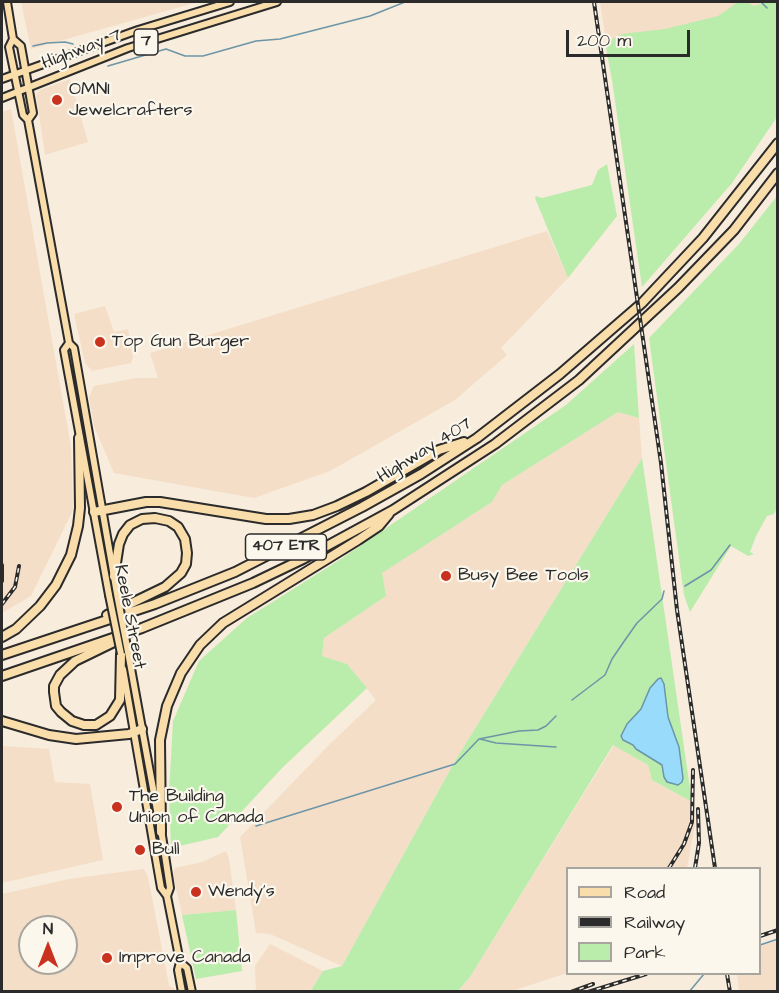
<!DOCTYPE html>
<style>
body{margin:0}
#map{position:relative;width:779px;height:993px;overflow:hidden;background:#f8ecdc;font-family:"Architects Daughter",sans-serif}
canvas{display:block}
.frame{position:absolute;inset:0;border:3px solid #2b2b2b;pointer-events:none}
.legend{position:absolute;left:566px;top:867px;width:195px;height:108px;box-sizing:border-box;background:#fbf7ec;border:2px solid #a8a59f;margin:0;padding:8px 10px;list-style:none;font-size:18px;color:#2b2b2b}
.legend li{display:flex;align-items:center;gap:12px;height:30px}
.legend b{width:30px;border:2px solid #a8a59f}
.north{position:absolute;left:18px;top:915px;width:60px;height:60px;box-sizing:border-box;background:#fbf7ec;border:2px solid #a8a59f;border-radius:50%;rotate:0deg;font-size:16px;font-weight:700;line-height:24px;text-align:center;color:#2b2b2b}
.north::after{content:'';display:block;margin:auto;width:21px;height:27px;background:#c8321e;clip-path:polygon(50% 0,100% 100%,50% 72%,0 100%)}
.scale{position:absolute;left:566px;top:30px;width:124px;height:27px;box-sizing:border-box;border:3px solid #2b2b2b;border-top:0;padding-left:8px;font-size:18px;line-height:21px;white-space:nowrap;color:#2b2b2b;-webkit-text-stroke:4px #fbf7ec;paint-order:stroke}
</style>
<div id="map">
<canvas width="779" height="993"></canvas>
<div class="frame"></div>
<ul class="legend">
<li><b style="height:8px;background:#f9ddab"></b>Road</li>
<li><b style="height:8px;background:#2b2b2b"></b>Railway</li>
<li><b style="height:16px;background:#baecac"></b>Park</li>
</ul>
<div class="north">N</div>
<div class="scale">200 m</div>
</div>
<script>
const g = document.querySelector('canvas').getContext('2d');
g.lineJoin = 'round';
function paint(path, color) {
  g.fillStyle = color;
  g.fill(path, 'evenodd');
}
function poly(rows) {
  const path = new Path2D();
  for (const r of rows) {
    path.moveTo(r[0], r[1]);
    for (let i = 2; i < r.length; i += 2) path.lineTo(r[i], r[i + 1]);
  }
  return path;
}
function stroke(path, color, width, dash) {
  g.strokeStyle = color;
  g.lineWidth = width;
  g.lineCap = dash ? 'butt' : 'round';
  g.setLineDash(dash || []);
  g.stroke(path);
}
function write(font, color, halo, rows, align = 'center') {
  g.font = font + ' "Architects Daughter",sans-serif';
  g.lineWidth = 4.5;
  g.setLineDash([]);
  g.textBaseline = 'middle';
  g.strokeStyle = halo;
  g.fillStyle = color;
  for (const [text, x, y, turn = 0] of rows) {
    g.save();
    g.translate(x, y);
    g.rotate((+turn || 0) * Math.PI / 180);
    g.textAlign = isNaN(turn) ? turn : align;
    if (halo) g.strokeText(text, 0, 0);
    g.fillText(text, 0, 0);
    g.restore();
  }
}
paint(poly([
 [21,2,198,2,31,49],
 [600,2,768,2,607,48],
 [70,79,88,142,45,155,36,94,40,90],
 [11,109,71,447,73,510,31,596,2,613,2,112],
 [547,231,568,278,501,348,507,355,455,400,330,471,254,498,114,473,94,426,89,397,94,386,136,378,158,378,150,353],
 [105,306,114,332,128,329,133,357,131,363,92,371,85,363,74,314],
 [618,412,639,418,642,458,455,761,342,966,270,934,256,933,240,837,329,745,376,700,347,664,322,656,324,638,386,596,381,573,492,502,502,485],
 [614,745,648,765,652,780,692,802,695,824,687,868,568,868,567,973,512,991,458,992,470,977],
 [2,746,49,749,55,782,90,784,103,860,2,883],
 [226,851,229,859,236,910,182,915,173,875,175,868,202,862],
 [144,869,148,877,168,980,169,986,174,988,175,991,2,991,2,894,69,879],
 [30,927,66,927,66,963,30,963],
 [777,941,777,991,739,991,737,974,760,974,760,945],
 [270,944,323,971,310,991,256,991,255,966]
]), '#f4dec8');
paint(poly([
 [738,2,747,2,754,6,768,2,777,2,777,117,732,183,642,287,612,80,605,43,622,34,665,29,718,16],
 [607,164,617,216,568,278,535,198,536,196,542,198,592,185,598,170],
 [777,196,777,508,774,514,767,516,756,536,750,552,754,554,748,556,731,546,690,612,684,595,649,338,739,244],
 [634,344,639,418,618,412,502,485,492,502,382,573,386,596,324,638,322,656,347,664,367,688,283,767,218,837,171,848,169,793,173,721,199,661,247,618,341,559,566,405],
 [642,458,692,802,652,780,648,765,613,745,470,977,458,991,310,992,323,971,342,966,455,761],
 [236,910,242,971,196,979,182,915]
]), '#baecac');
const water = poly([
 [661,678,664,684,668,717,679,747,683,778,682,782,678,785,667,782,664,777,662,765,636,749,633,745,623,740,621,736,627,724,641,709,650,688,658,679,661,678]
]);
paint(water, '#98dbfa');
stroke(water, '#6c95a7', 1.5);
stroke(poly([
 [761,2,767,8],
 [33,46,47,43,65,42,73,44],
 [108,66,166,49,185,56,203,56,256,41,280,39,370,16,405,2],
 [685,586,711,570,730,545],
 [572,700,605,675,612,659,625,640,637,623,662,599,664,591],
 [480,739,496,743,556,747],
 [256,826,455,764,479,739,519,731,538,730,546,726,556,716],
 [760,945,778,939],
 [689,992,704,974]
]), '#6c95a7', 1.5);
const major = poly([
 [7,2,13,39,9,47,23,115,28,120,69,343,74,348,117,594],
 [13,39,21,46,33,113,28,120],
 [2,79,138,30,230,2],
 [2,98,128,48,277,2],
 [69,343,64,350,109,595],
 [128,652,158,816],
 [123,669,161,888,167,896,180,962,178,970,182,992],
 [161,829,170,888,167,896],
 [180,962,187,968,192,992]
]);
const highway = poly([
 [94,512,146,502,160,502,266,519,289,519,313,515,337,506,366,492,439,450,464,442],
 [107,615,165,587,181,573,186,564,187,553,185,539,178,527,169,521,155,518,142,519,130,525,123,534,119,544,114,576],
 [2,637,16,629,40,606,56,585,71,555,78,526,80,508,79,438],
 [114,642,75,661,60,675,54,686,54,692,56,706,61,712,72,721,84,725,96,725,110,716,120,700,121,654],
 [2,655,155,604,235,572,362,507,421,474,477,438,560,374,642,303,703,238,778,143],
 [2,676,142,628,253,583,303,559,393,510,495,444,579,380,678,288,734,230,778,173],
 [2,721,49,735,76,739,129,734,142,729],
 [161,832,160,740,167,706,181,673,200,645,223,623,358,540,379,526,389,514]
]);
stroke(major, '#2b2b2b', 10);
stroke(highway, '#2b2b2b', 12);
stroke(major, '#f9ddab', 6);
stroke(highway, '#f9ddab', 8);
const rail = poly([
 [594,2,661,463,677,610,715,868],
 [2,565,2,581],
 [2,604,15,587,19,566],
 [669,868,684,844,692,822,693,770],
 [695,868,699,843,698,809],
 [760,936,778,930],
 [727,974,730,992],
 [571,992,593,984],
 [588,992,646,974]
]);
stroke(rail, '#2b2b2b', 4);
stroke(rail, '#fbf7ec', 1.5, [4.5]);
const majorBridge = poly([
 [117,594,128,652],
 [109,595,121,654]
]);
stroke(majorBridge, '#2b2b2b', 10, []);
stroke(majorBridge, '#f9ddab', 6);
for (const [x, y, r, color] of [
 [57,100,6,"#c8321e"],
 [100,342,6,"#c8321e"],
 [446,576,6,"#c8321e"],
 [117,807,6,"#c8321e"],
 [140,850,6,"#c8321e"],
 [196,892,6,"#c8321e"],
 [107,958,6,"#c8321e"]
]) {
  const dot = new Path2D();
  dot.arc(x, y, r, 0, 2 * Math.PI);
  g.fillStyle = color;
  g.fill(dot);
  stroke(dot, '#fbf7ec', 2);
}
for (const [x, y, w] of [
 [146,42,24],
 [286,547,81]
]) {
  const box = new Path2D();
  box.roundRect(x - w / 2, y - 13, w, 26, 4.5);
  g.fillStyle = '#fbf7ec';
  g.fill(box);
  stroke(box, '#2b2b2b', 1.5);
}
write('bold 16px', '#2b2b2b', null, [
 ["7",146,42],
 ["407 ETR",286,547]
]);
write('18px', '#2b2b2b', '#fbf7ec', [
 ["Highway 7",82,50,-21],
 ["Highway 407",425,451,-32],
 ["Keele Street",129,617,79]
]);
write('18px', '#2b2b2b', '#fbf7ec', [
 ["OMNI",69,90],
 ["Jewelcrafters",69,111],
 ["Top Gun Burger",112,342],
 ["Busy Bee Tools",458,576],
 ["The Building",129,797],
 ["Union of Canada",129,818],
 ["Bull",152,850],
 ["Wendy's",208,892],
 ["Improve Canada",119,958]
], 'left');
</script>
